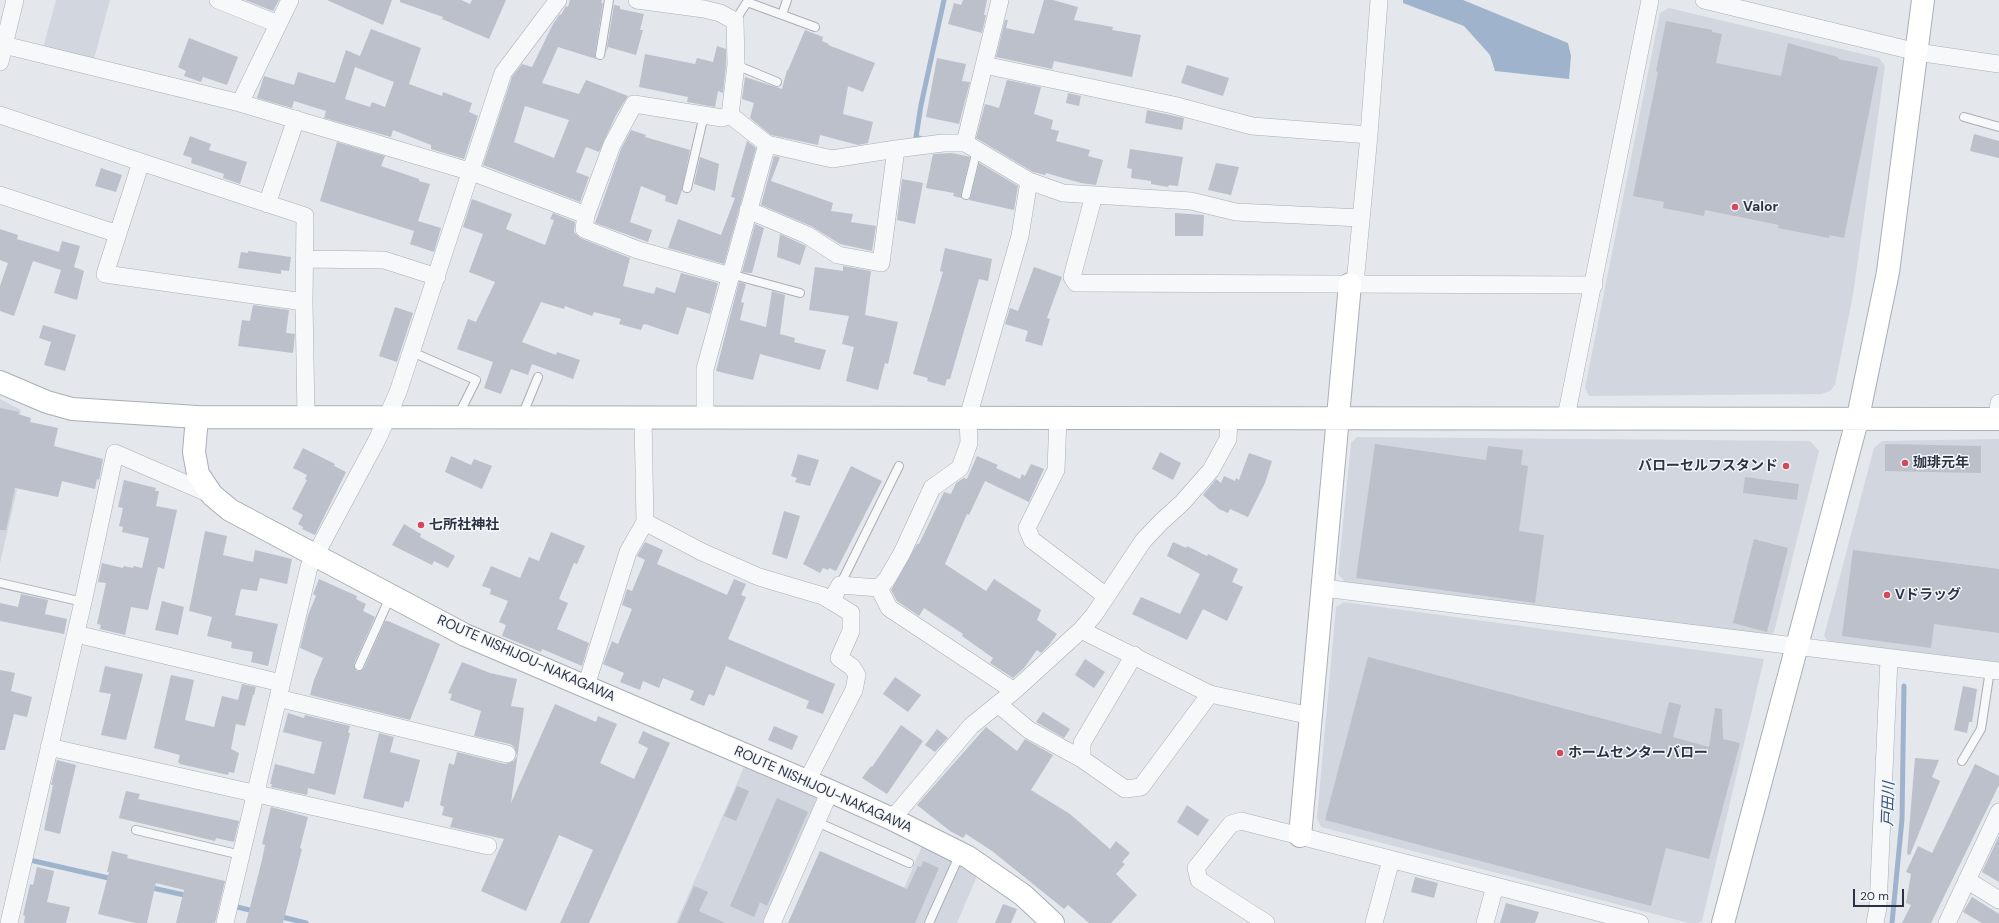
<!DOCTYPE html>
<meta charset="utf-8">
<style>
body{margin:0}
#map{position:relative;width:1999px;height:923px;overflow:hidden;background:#e4e7ec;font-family:"DM Sans",sans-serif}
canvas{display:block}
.scale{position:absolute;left:1853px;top:889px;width:51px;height:18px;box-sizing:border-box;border:2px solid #2b3445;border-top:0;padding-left:5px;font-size:12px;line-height:14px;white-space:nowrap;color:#2b3445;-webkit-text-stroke:3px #f4f6f9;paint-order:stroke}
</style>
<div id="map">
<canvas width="1999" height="923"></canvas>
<div class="scale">20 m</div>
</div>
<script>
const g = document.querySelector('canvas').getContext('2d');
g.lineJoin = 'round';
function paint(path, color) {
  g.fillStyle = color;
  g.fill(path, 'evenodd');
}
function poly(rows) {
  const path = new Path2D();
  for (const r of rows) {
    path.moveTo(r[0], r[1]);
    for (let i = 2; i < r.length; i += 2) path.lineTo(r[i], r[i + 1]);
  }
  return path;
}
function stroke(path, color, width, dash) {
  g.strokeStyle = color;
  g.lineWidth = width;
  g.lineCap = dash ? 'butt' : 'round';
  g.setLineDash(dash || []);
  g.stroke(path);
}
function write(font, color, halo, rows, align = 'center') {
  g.font = font + ' "DM Sans","Noto Sans JP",sans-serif';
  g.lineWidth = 3;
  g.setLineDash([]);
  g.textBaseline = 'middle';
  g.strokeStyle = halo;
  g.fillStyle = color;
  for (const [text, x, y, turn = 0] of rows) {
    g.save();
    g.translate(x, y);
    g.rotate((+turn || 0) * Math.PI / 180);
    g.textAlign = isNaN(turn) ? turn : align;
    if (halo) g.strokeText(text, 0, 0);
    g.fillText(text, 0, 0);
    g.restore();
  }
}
paint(poly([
 [56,0,110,0,94,59,43,48],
 [1669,8,1879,58,1885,66,1853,295,1835,385,1830,391,1821,394,1589,396,1585,388,1660,13],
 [0,399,21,410,3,486,17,490,0,563],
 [1357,437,1810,441,1819,451,1774,632,1769,636,1345,582,1338,574,1351,443],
 [1999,439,1999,664,1829,642,1824,636,1874,448,1882,441],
 [1344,602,1764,659,1702,921,1698,923,1689,923,1321,827,1317,818,1336,607],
 [744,767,816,798,816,802,764,923,676,923],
 [923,844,977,876,957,923,889,923]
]), '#d2d6de');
paint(poly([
 [1403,0,1463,0,1568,43,1571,56,1569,79,1495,71,1490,55,1464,26,1403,3]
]), '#9fb4cc');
stroke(poly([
 [922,139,916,137,921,105,944,0],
 [34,861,113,879],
 [148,887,189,896],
 [237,907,254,911],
 [278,916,306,923],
 [1892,923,1902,819,1904,686]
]), '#9fb4cc', 5);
paint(poly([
 [245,0,279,0,273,11],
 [327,0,392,0,383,25],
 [400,0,461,0,470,4,472,0,506,0,489,39,442,19,443,17,400,2],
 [570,0,602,0,601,3,603,3,595,54,596,59,558,47,542,83,579,94,586,80,628,96,616,115,599,152,586,147,576,172,589,177,580,202,483,165,512,77,522,64,532,67,553,24,560,14,561,15,566,6,568,7],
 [525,106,569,120,554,158,514,142],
 [963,0,987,0,984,15,986,15,982,33,948,24,954,3,961,5],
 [1044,0,1053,0,1078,7,1074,20,1113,27,1112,30,1141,35,1132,77,1054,61,1052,69,996,57,1005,20,1008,20,1006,28,1034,34],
 [614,5,620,6,620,9,644,14,640,30,643,30,636,55,608,47,606,53],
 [1666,21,1712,30,1712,32,1722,34,1716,63,1781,76,1788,43,1838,57,1838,59,1878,67,1844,238,1830,235,1829,238,1778,228,1779,225,1705,210,1704,216,1663,208,1664,202,1633,196,1658,72,1656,71],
 [371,29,421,48,409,84,442,96,443,92,472,103,469,112,478,116,464,159,431,149,431,145,393,130,391,137,324,118,326,111,294,101,292,108,257,98,264,76,294,85,298,72,335,83,346,50,360,56],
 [355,67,394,82,385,107,372,102,370,107,345,99],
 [805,30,823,37,822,41,829,44,828,45,875,63,863,92,848,86,843,114,873,122,868,143,858,145,820,135,818,145,771,135,750,118,754,103,742,99,745,77,782,89,787,70,788,70],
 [189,38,238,57,227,85,203,77,201,82,184,76,186,71,178,67],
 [717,46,726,49,726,65,723,93,718,91,715,107,687,102,688,97,639,87,645,54,695,64,697,58,713,62],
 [937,58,966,64,962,81,970,82,959,124,926,117],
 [1187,65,1229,78,1223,96,1181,83],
 [1007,80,1041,87,1034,114,1053,120,1051,129,1059,131,1056,141,1090,150,1088,156,1103,160,1096,185,1081,183,1046,173,1045,175,1033,172,976,138,985,104,999,108],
 [1068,93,1081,96,1079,106,1066,103],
 [1147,110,1184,118,1182,130,1145,123],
 [631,130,646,135,645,137,690,150,682,190,677,205,665,201,666,196,641,186,630,222,652,230,648,242,595,223,621,149],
 [1974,134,1999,141,1999,158,1970,151],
 [190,136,211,144,209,150,247,162,240,184,223,178,224,174,191,163,192,158,183,155],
 [747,141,756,148,724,264,668,248,678,219,721,235,735,198,731,197],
 [337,142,385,156,381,166,419,179,419,181,430,184,418,221,441,228,434,252,410,244,414,231,320,201],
 [1130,149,1183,157,1178,186,1169,185,1168,187,1151,184,1151,181,1131,178,1132,169,1127,168],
 [952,153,970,157,961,194,962,198,953,196,954,193,926,188,933,154],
 [774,156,780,157,771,181,833,203,831,211,853,214,851,222,876,226,872,251,840,244,811,226,761,205],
 [700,157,719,164,715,191,694,184],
 [979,163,1018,186,1014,210,969,200,971,196],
 [1216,163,1239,167,1231,195,1208,190],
 [101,168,122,175,116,192,95,186],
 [902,179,923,183,915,224,897,220],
 [472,199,512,214,506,229,545,245,554,220,550,219,553,213,575,222,574,232,580,238,630,258,623,286,654,294,656,287,675,293,681,273,718,283,710,314,687,307,678,335,645,324,643,325,641,330,619,324,621,319,594,312,592,316,565,306,564,309,541,302,522,342,556,355,557,352,580,360,573,379,532,364,528,375,511,369,501,394,484,388,493,362,457,349,468,319,476,322,495,282,469,272,483,234,463,227],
 [1175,213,1204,215,1203,236,1175,236],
 [755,224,764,228,752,273,749,273,742,272],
 [0,229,18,235,17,239,59,252,62,241,80,246,74,267,84,271,77,300,54,293,61,270,33,261,14,316,0,311,0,286,8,263,0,260],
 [780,234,806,246,800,265,777,257],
 [945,248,992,259,988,281,979,279,950,379,947,379,945,386,927,381,928,378,913,374,943,272,940,271],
 [248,251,291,257,289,271,281,270,281,274,238,268,241,252,248,253],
 [843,266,871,271,865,315,898,322,888,364,885,363,878,390,846,381,854,347,842,344,849,316,809,310,815,267,843,271],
 [1034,267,1062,277,1047,318,1050,319,1042,346,1025,341,1028,331,1005,324,1010,308,1018,311],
 [739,282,746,284,741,302,744,303,740,320,766,327,772,291,785,295,780,334,795,338,794,342,826,350,820,370,760,354,753,380,716,371],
 [253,305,289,310,286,333,295,334,293,353,238,346,242,320,250,321],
 [395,307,413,313,397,362,379,356],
 [43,325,76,335,65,371,44,365,51,342,39,338],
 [0,408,19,412,18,414,31,418,30,422,58,428,54,446,103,459,99,480,97,479,95,489,62,481,58,497,15,488,6,530,0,530],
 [1375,444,1486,460,1488,446,1523,450,1521,465,1528,466,1519,531,1544,535,1535,603,1356,578],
 [1885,444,1981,446,1981,473,1885,471],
 [303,448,335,464,334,466,346,472,315,535,302,529,303,527,298,524,303,515,292,509,307,480,305,479,307,475,293,468],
 [1160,452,1181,463,1173,480,1152,469],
 [1249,453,1272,461,1265,483,1248,517,1230,509,1228,513,1219,509,1203,495,1216,479,1221,483,1224,476,1235,481,1236,478,1239,480],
 [798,454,819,460,810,486,795,482,797,478,791,476],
 [451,456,471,465,474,459,492,466,482,489,445,472],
 [977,456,998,465,996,468,1020,479,1022,474,1025,476,1031,464,1044,469,1029,502,985,481,969,515,967,514,945,564,986,591,994,579,1041,610,1037,620,1057,634,1049,645,1041,653,1037,650,1024,668,1013,678,990,663,993,658,962,636,963,634,924,608,919,616,897,601,891,590,917,544,919,544,944,492,951,494,956,483,964,478,967,479],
 [851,466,882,481,836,571,829,568,828,570,823,568,820,573,803,564],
 [1745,477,1799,484,1797,500,1743,493],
 [124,480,156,488,155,491,159,491,156,506,177,510,164,569,158,567,148,610,131,607,125,635,100,629,101,625,97,624,106,583,98,582,102,563,123,568,124,566,133,568,134,566,142,568,149,538,122,532,123,527,119,526,123,508,118,507],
 [784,511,800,516,787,559,772,554],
 [404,524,421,534,420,537,455,556,448,568,434,561,432,565,392,545],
 [205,531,227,536,223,555,253,562,255,550,292,559,287,584,260,578,257,591,241,589,235,615,278,624,268,666,251,662,253,652,231,648,232,642,207,636,212,617,189,611],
 [551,532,585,546,577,564,574,563,559,599,568,603,557,629,589,643,582,666,542,649,541,652,502,636,506,625,499,622,508,601,490,594,491,589,482,586,491,566,520,578,529,557,539,561],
 [1754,539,1788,548,1767,632,1733,623],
 [645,542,663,550,657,564,727,595,734,579,746,584,741,595,746,597,728,639,835,684,823,714,806,708,809,701,726,666,714,696,709,694,704,706,690,700,694,691,663,678,659,688,643,681,640,690,620,682,624,673,603,664,612,641,618,644,632,609,622,605,627,589,632,591,645,560,637,556],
 [1173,542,1186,548,1187,546,1207,556,1208,554,1238,569,1232,582,1243,587,1227,621,1203,609,1187,640,1132,614,1141,597,1180,614,1200,574,1167,556],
 [1853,550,1999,569,1999,633,1934,624,1931,648,1842,636],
 [319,579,357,596,356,599,366,604,363,611,375,617,354,664,356,671,360,671,364,668,385,621,388,621,440,644,410,720,310,695,314,680,323,658,300,648,308,615,316,596,313,594],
 [21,594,48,600,45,614,67,619,64,634,0,621,0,603,18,607],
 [162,601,184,607,178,635,155,630],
 [1368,657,1661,734,1669,702,1681,705,1673,737,1709,747,1715,708,1722,709,1723,739,1740,743,1709,859,1666,848,1651,906,1325,820],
 [1085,659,1105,672,1094,688,1075,675],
 [462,662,490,673,517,679,511,706,524,708,511,803,555,704,596,722,598,716,617,724,600,763,634,779,648,748,638,743,643,731,670,743,589,923,560,923,593,850,559,835,526,911,481,891,504,839,450,827,453,818,442,815,444,807,440,805,445,781,449,763,454,765,457,752,505,764,514,761,517,756,514,747,510,744,474,736,481,711,450,700,452,694,448,693],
 [105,666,143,674,126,740,101,735,111,694,99,692],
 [0,670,15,673,11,691,32,697,27,717,14,714,5,750,0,750],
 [171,675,194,680,185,720,214,727,222,696,238,700,242,684,256,687,254,695,253,695,245,726,236,724,231,749,239,753,234,773,229,772,228,775,180,764,178,762,180,755,154,748],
 [895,677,921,695,908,712,883,694],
 [1963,686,1977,689,1972,722,1969,722,1967,733,1954,730],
 [1043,712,1070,729,1064,738,1036,722],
 [288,713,304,718,305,715,350,726,348,733,350,733,335,795,308,788,307,795,271,787,272,784,270,784,275,764,314,774,322,742,283,732],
 [901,725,923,741,887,794,862,778,871,766,872,767],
 [774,726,798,736,792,750,768,740],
 [986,727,1017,751,1025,739,1053,755,1031,790,1070,814,1110,849,1116,841,1130,853,1122,862,1125,864,1116,874,1137,895,1111,923,1089,923,1068,905,1064,909,992,851,966,834,963,838,950,831,917,805],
 [937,729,948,738,935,752,925,745],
 [379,733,394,737,390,752,420,760,409,802,405,801,403,808,363,798],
 [1915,758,1939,760,1932,777,1940,781,1910,855,1907,854],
 [57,760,76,765,60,834,44,830,53,785,51,785],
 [1975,764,1999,776,1999,785,1931,923,1902,923,1911,905,1906,903,1911,874,1906,872,1918,846,1932,853],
 [737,786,749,791,736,821,724,816],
 [126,791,140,794,138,799,239,821,234,842,216,838,215,841,119,818],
 [777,798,808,812,767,906,760,902,754,917,730,906],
 [1187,805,1209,820,1198,836,1177,822],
 [271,807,308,817,300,848,302,849,283,923,246,923,262,860,265,845,262,844],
 [1999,836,1999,882,1982,872],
 [112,851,128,855,127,858,225,881,215,923,176,923,184,890,156,883,147,923,136,923,98,914,109,872,107,872],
 [820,851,907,889,918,866,921,867,923,861,939,868,915,923,788,923],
 [37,867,54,871,47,902,70,907,66,923,24,923,25,916,23,915,30,884,33,885],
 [1415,877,1438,883,1434,898,1411,892],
 [694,886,708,892,699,911,725,923,678,923],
 [1972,897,1999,914,1999,923,1982,923,1963,912],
 [1506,903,1539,912,1535,923,1500,923],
 [1003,904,1017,909,1011,923,995,923]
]), '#bbc0ca');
const lane = poly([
 [782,15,787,0],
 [735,21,747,2,815,27],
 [600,55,609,0],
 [736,65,777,82],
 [1964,117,1999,127],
 [687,188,704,115],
 [966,195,977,150],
 [730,274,800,293],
 [412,352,476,380,458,416],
 [522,416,538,377],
 [0,583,83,602],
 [840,585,899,466],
 [359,666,391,595],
 [1962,761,1981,729,1990,670],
 [817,822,909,863],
 [136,830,241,855],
 [929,923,960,854]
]);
const street = poly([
 [218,0,278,24],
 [637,0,704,9,720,13,735,21,736,65,730,115,767,144,832,159,896,149,943,143,965,143,1029,181,1063,193,1191,201,1236,212,1361,218],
 [1704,0,1917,52,1999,64],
 [4,45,240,103,472,172,586,215],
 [0,62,15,0],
 [984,65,1173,105,1252,126,1369,135],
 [240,103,290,0],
 [0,115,141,162,105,274,304,302],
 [965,143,1000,0],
 [141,162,305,216,304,302,306,417],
 [0,195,118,234],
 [1094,195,1072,277,1076,283,1594,285],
 [267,204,296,119],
 [748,210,807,235,838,255,881,263,896,149],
 [304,259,384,260,437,277],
 [730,276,638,250,584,229,586,215,612,145,634,104,722,118,730,115],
 [1355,284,1369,135,1379,0],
 [705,417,705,369,767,144],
 [1058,417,1056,470,1027,528,1032,540,1106,596],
 [1566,417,1650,0],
 [1997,419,1999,403],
 [645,522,702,552,759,577,823,596,851,613,851,631,839,658,852,667,857,675,854,690,807,781],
 [1323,588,1999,671],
 [831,601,840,585,879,588],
 [1081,630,1210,694,1311,716],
 [76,634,281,683],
 [1134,655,1082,743,1082,759,1125,789,1141,787,1210,694],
 [586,686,628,552,645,522,643,417],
 [1014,691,889,608,879,588,887,579,902,553,932,488,960,468,969,443,968,417,1020,236,1029,181],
 [278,698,507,754],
 [998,704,1029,730,1082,759],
 [49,747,488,846],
 [892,819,971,726,1014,691,1081,630,1094,615,1143,541,1161,522,1182,503,1211,470,1228,439,1229,417],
 [1967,880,1999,900],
 [9,923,83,602,115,453,212,495],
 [225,923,309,567,378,438,398,392,503,73,558,0],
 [772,923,830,791],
 [1266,923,1199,880,1196,868,1231,824,1241,821,1640,923],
 [1374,923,1391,860],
 [1485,923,1495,886],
 [1875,923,1878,907,1889,658],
 [1947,923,1999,812]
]);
const secondary = poly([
 [0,382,47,402,72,409,197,417,1999,419],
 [197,417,194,452,198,474,212,495,230,510,465,635,830,791,892,819,968,857,1023,895,1053,923],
 [1300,836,1350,284],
 [1723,923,1858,417,1888,272,1923,0]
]);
stroke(lane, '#a9aeb7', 10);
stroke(street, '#a9aeb7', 18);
stroke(secondary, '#a9aeb7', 24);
stroke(lane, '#f7f8fa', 8);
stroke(street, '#f7f8fa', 17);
stroke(secondary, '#fff', 22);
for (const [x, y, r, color] of [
 [1735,207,4,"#d1495b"],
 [1905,463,4,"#d1495b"],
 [1786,466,4,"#d1495b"],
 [421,525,4,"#d1495b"],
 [1887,595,4,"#d1495b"],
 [1560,753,4,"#d1495b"]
]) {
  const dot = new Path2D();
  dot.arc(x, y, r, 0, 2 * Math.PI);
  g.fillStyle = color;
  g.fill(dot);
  stroke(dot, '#f4f6f9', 1.5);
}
write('bold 14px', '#2b3445', '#f4f6f9', [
 ["Valor",1743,207],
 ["珈琲元年",1913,463],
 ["バローセルフスタンド",1778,466,"right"],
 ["七所社神社",429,525],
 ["Vドラッグ",1895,595],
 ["ホームセンターバロー",1568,753]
], 'left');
write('14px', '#2b3445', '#f4f6f9', [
 ["ROUTE NISHIJOU-NAKAGAWA",526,659,24],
 ["ROUTE NISHIJOU-NAKAGAWA",823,790,24]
]);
write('italic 15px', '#34527a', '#f4f6f9', [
 ["戸田川",1889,804,-88]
]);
</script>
